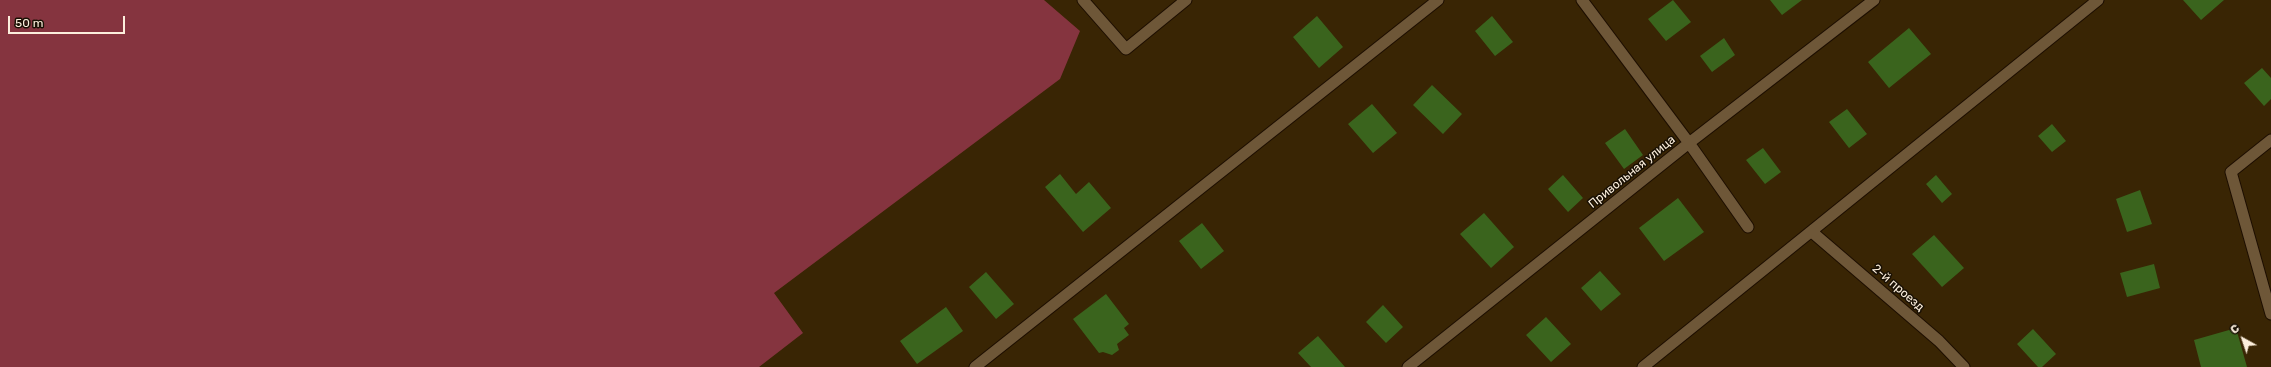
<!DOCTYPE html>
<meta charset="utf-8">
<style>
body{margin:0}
#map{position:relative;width:2271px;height:367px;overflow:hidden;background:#392504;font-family:Rubik,sans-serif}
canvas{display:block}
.north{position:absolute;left:2223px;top:319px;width:40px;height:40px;-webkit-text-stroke:3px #191004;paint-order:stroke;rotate:320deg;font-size:11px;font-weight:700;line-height:16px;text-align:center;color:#fcefdd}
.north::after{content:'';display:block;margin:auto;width:14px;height:18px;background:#fcefdd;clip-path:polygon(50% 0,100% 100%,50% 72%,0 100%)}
.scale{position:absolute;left:8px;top:16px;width:117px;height:18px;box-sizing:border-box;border:2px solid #fcefdd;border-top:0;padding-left:5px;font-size:12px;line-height:14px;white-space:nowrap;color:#fcefdd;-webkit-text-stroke:3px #191004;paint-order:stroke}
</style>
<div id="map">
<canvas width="2271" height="367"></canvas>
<div class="north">С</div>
<div class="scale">50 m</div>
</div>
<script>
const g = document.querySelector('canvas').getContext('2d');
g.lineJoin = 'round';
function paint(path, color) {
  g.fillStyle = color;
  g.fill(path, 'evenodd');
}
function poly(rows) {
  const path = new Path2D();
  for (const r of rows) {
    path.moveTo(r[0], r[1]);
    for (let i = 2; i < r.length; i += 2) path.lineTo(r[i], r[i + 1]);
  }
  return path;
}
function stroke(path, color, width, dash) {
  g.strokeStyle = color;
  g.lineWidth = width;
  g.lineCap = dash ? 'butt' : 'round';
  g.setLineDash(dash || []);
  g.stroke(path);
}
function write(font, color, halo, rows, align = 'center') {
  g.font = font + ' Rubik,sans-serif';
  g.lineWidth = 3;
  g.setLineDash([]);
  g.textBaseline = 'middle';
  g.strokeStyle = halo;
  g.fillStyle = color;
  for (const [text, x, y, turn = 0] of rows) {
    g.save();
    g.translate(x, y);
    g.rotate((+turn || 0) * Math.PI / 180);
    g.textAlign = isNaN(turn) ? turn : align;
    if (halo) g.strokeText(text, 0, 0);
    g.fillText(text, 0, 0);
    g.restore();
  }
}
paint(poly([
 [0,0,1044,0,1080,31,1060,79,774,293,803,333,759,367,0,367]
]), '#85343f');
paint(poly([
 [1673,0,1691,22,1666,41,1648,19],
 [1770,0,1802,0,1782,15],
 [2183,0,2224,0,2201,20],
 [1317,16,1343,47,1319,68,1293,37],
 [1492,16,1513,42,1495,56,1475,31],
 [1909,28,1931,54,1889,88,1868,62],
 [1724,38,1735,55,1712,72,1700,56],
 [2262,68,2271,78,2271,99,2264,106,2244,83],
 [1432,85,1462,114,1443,134,1413,105],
 [1372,104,1397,133,1373,153,1348,124],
 [1847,109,1867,134,1849,148,1829,122],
 [2052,124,2066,141,2052,152,2038,136],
 [1625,129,1643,155,1624,169,1605,143],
 [1763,148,1781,172,1765,184,1746,160],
 [1060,174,1076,194,1089,182,1111,208,1083,232,1045,187],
 [1563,175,1583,198,1568,212,1548,189],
 [1936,175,1952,194,1942,203,1926,184],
 [2140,190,2152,224,2127,232,2116,199],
 [1678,198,1704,232,1664,261,1639,228],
 [1484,213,1514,247,1491,268,1460,234],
 [1202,223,1224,251,1201,269,1179,241],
 [1934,235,1964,268,1942,287,1912,254],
 [2154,264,2160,288,2127,297,2120,273],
 [1600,271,1621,294,1601,311,1581,288],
 [986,272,1014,304,996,319,969,287],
 [1106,294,1129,324,1124,328,1129,335,1117,344,1119,350,1112,355,1103,352,1099,353,1073,319],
 [1383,305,1403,327,1386,343,1366,322],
 [946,307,963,331,917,364,900,341],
 [1546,317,1571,344,1551,362,1526,335],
 [2236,328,2247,367,2201,367,2194,340],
 [2033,329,2056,354,2042,367,2038,367,2017,344],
 [1318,336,1345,367,1311,367,1298,353]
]), '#3a641d');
const minor = poly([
 [1083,0,1126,49,1186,0],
 [1582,0,1689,143,1748,227],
 [2271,140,2231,172,2271,314],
 [1812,232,1939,341,1964,367],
 [975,367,1438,0],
 [1408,367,1689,143,1874,0],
 [1643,367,2098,0]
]);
stroke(minor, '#1d0e00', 13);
stroke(minor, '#6e5738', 11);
write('12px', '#fcefdd', '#191004', [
 ["Привольная улица",1632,172,-39],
 ["2-й проезд",1898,288,41]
]);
</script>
